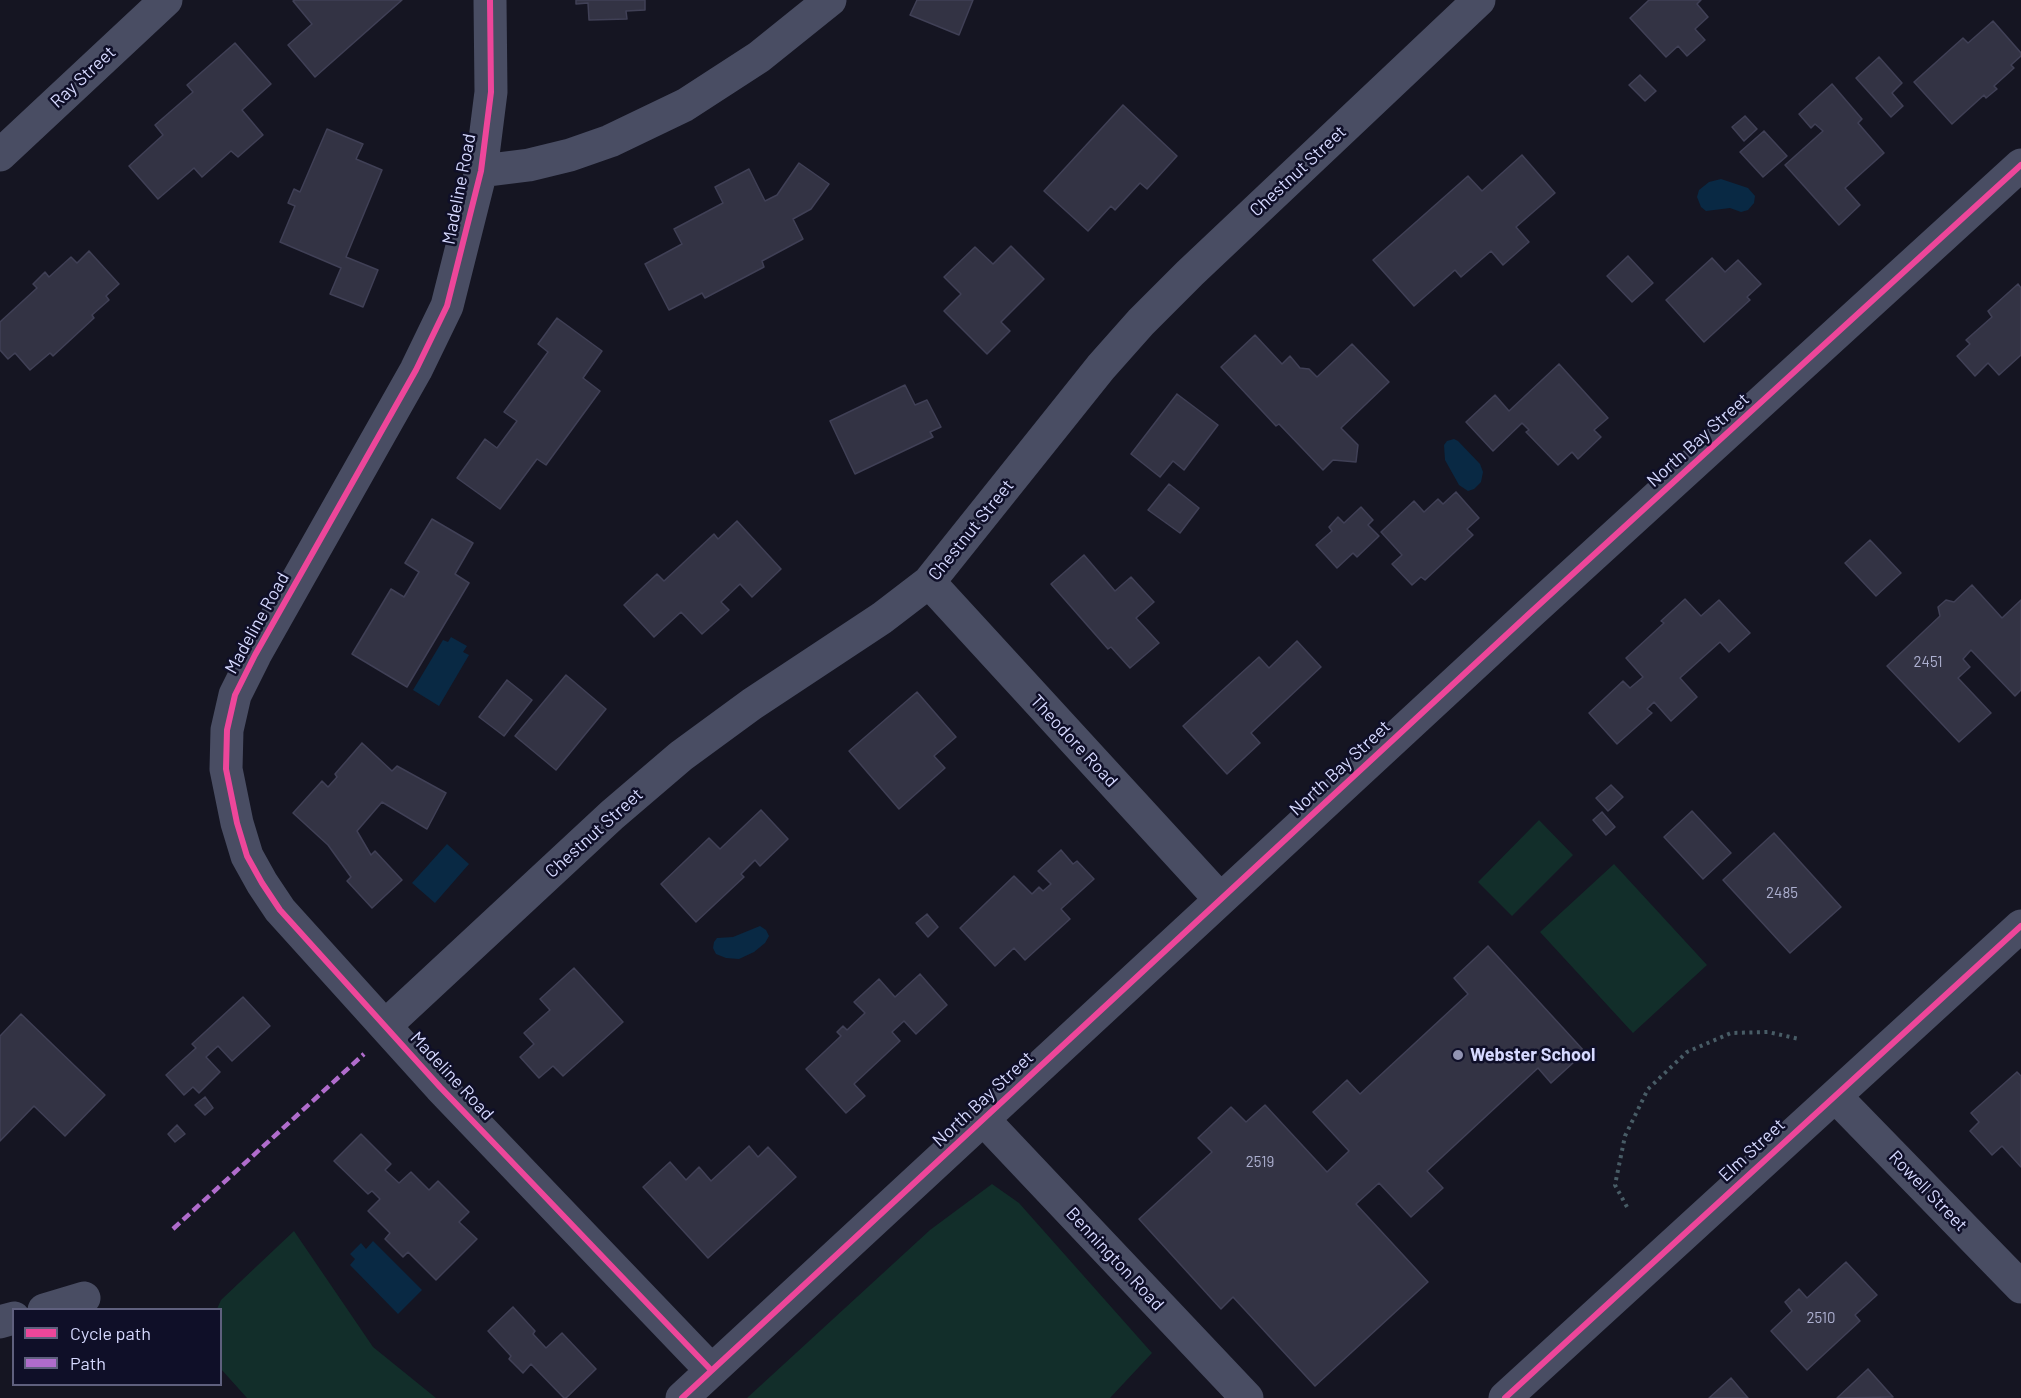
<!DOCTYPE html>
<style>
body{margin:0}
#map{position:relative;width:2021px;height:1398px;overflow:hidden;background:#151522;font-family:Barlow,sans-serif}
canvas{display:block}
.legend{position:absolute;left:12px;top:1308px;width:210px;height:78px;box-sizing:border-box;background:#0f0f28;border:2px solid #5f607e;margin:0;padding:8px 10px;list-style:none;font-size:18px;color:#d6d9ff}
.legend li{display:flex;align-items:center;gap:12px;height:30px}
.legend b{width:30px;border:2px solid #5f607e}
</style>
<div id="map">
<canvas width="2021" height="1398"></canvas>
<ul class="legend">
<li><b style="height:8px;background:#ed469a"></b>Cycle path</li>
<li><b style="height:8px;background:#b06ccc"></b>Path</li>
</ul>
</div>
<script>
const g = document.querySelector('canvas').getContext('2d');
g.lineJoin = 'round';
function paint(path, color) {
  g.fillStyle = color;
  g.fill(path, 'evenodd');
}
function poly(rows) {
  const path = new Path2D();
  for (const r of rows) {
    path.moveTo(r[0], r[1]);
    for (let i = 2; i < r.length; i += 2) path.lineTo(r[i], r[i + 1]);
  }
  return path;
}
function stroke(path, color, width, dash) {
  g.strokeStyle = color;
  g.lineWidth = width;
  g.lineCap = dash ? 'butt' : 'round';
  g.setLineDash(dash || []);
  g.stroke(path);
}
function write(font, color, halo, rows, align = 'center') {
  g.font = font + ' Barlow,sans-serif';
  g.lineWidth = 5;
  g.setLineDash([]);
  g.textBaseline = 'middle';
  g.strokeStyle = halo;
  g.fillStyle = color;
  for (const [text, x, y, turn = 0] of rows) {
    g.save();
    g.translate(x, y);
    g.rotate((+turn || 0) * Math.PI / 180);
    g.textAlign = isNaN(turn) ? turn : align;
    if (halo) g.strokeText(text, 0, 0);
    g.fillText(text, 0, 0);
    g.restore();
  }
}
paint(poly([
 [1539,820,1573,855,1512,916,1478,882],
 [1614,864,1707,965,1633,1033,1540,932],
 [992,1184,1019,1203,1152,1353,1110,1398,747,1398,930,1230],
 [294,1231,373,1347,436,1398,247,1398,221,1369,220,1310,217,1309,221,1300]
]), '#122e2a');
paint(poly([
 [1721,179,1748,188,1755,196,1754,203,1748,210,1741,212,1730,208,1706,211,1701,207,1697,197,1699,190,1709,182],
 [1454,439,1458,441,1480,464,1483,472,1481,482,1474,489,1468,491,1459,485,1445,460,1444,445,1447,441],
 [451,637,467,646,463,652,469,655,439,706,413,690,443,640,448,642],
 [447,844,469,864,435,903,412,883],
 [760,926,766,930,769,936,765,943,754,952,739,959,726,958,716,954,713,948,714,942,717,938,733,937],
 [373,1241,422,1290,398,1314,350,1265,355,1259,350,1254,361,1243,366,1249]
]), '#092944');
const building = poly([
 [295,0,402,0,315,77,288,45,312,24,293,1,295,0],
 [576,0,645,0,645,10,626,11,627,19,589,20,588,3,576,4,576,0],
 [917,0,973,0,959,35,910,15,917,0],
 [1649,0,1701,0,1697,4,1708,17,1695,29,1705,40,1687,56,1678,46,1666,57,1630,18,1649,0],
 [1993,21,2021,53,2021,56,2011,65,2014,68,1994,86,1997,89,1986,98,1984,95,1952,124,1914,82,1963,38,1968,43,1993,21],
 [235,43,271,84,242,110,263,135,238,157,231,151,202,177,194,168,158,199,129,166,163,135,155,125,193,92,187,85,235,43],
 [1879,57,1902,83,1892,93,1903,106,1891,117,1856,78,1879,57],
 [1640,75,1656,91,1645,101,1629,85,1640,75],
 [1832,84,1862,119,1858,123,1884,153,1845,188,1860,205,1839,225,1785,165,1823,131,1815,124,1811,128,1799,114,1832,84],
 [1123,105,1177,156,1147,189,1140,183,1115,210,1111,206,1088,231,1044,191,1123,105],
 [1745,116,1757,129,1744,141,1732,127,1745,116],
 [327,129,363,144,356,159,382,170,346,257,378,270,363,307,330,294,341,268,280,242,295,206,288,203,294,189,300,192,327,129],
 [1764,131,1787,156,1763,177,1740,152,1764,131],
 [1522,155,1555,193,1516,227,1529,242,1503,265,1491,251,1461,277,1455,270,1414,306,1373,260,1468,176,1482,191,1522,155],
 [799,163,829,184,811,209,793,219,803,239,762,261,764,267,705,298,702,293,669,310,645,264,682,244,674,229,723,203,715,187,749,169,765,201,777,195,799,163],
 [1011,246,1044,279,1001,322,1010,331,987,354,944,311,961,294,944,277,975,247,993,264,1011,246],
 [89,251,119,284,106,296,109,300,92,315,94,318,53,356,50,353,30,370,15,353,8,359,0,350,0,322,37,288,33,284,45,272,49,277,71,257,77,263,89,251],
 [1628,256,1653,283,1632,302,1607,276,1628,256],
 [1712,258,1725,272,1738,260,1761,284,1747,297,1750,300,1704,342,1666,300,1712,258],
 [2018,284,2021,288,2021,355,1999,375,1988,363,1975,376,1957,356,1970,344,1966,340,1992,317,1988,311,2018,284],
 [557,318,602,351,583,378,600,391,546,465,537,459,500,509,457,478,485,439,497,448,517,421,504,412,548,352,538,344,557,318],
 [1255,335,1282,364,1290,356,1300,368,1309,369,1317,377,1352,344,1389,382,1341,428,1358,445,1356,462,1333,460,1323,470,1279,424,1276,426,1221,367,1255,335],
 [1559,364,1608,418,1594,430,1601,437,1578,459,1572,452,1558,465,1526,432,1529,430,1522,423,1493,451,1466,422,1495,395,1509,411,1559,364],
 [905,385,915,405,927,400,941,427,930,432,933,437,855,474,830,421,905,385],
 [1177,394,1218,425,1184,470,1173,461,1160,477,1131,454,1177,394],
 [1169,484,1199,508,1180,533,1148,510,1169,484],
 [1456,492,1479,518,1467,529,1473,535,1425,580,1421,577,1412,585,1392,564,1402,555,1381,532,1414,501,1424,512,1438,499,1443,504,1456,492],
 [1361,507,1373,520,1368,525,1379,536,1357,557,1353,553,1337,568,1316,545,1332,531,1329,527,1338,517,1344,523,1361,507],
 [432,519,473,543,455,574,469,583,407,687,352,654,391,589,404,597,419,572,405,563,432,519],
 [737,521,781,569,752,597,740,584,721,602,729,610,702,634,681,612,654,637,624,605,657,574,664,581,714,534,718,539,737,521],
 [1870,540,1901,573,1876,596,1845,563,1870,540],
 [1084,555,1115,591,1131,577,1154,602,1136,618,1159,643,1130,668,1111,647,1108,649,1051,584,1084,555],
 [1972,585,2002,618,2021,600,2021,690,2015,696,1971,650,1963,659,1970,667,1958,678,1991,713,1959,742,1887,666,1940,616,1938,607,1946,600,1954,602,1972,585],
 [1685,599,1701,616,1719,600,1750,633,1729,652,1720,642,1680,678,1697,697,1671,721,1654,702,1647,709,1652,713,1617,744,1589,713,1623,681,1630,688,1643,677,1626,658,1664,623,1661,621,1685,599],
 [1297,641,1321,667,1251,733,1260,743,1227,774,1183,726,1259,657,1269,668,1297,641],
 [566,675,606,709,556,770,515,736,566,675],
 [507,680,532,700,504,736,479,717,507,680],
 [917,692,956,737,934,756,945,768,899,809,849,751,917,692],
 [362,743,392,771,397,766,446,793,427,829,382,802,357,831,371,855,375,851,402,880,372,908,347,881,351,877,328,845,293,813,322,781,328,787,337,777,335,774,362,743],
 [1611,785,1623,797,1608,811,1596,798,1611,785],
 [761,810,788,839,760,866,755,860,741,874,744,877,696,922,661,884,709,838,720,849,761,810],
 [1692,811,1731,853,1703,879,1664,837,1692,811],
 [1602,812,1615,827,1606,835,1593,820,1602,812],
 [1774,833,1841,907,1790,953,1723,880,1774,833],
 [1061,850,1073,864,1077,861,1094,879,1061,909,1070,919,1025,960,1014,948,995,966,960,928,1014,876,1032,894,1039,887,1043,891,1051,884,1038,871,1061,850],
 [927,914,938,927,928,937,916,923,927,914],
 [1488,946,1585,1052,1551,1083,1538,1068,1427,1171,1443,1188,1411,1217,1379,1183,1356,1204,1428,1282,1315,1386,1233,1297,1221,1309,1139,1219,1212,1152,1198,1138,1231,1107,1246,1122,1265,1105,1327,1172,1349,1151,1313,1112,1347,1080,1360,1094,1468,994,1454,978,1488,946],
 [574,968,623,1022,563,1076,553,1066,539,1078,520,1057,534,1044,524,1033,550,1010,540,999,574,968],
 [920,974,947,1005,916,1034,904,1021,892,1032,900,1041,854,1084,865,1096,846,1113,806,1069,841,1036,837,1032,843,1026,847,1030,865,1013,854,1002,879,979,895,997,920,974],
 [243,997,270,1026,232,1061,218,1046,206,1057,220,1072,199,1093,193,1087,184,1095,166,1075,196,1048,192,1044,243,997],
 [21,1014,105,1095,65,1136,34,1106,0,1141,0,1036,21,1014],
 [2017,1072,2021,1076,2021,1167,2002,1146,1992,1155,1970,1131,1979,1122,1971,1113,2017,1072],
 [205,1097,213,1108,205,1115,195,1105,205,1097],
 [177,1125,185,1134,175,1142,168,1134,177,1125],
 [361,1134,391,1164,385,1170,399,1183,411,1172,429,1190,438,1181,469,1212,459,1222,477,1239,436,1280,408,1252,403,1257,385,1239,390,1233,368,1211,380,1199,372,1191,368,1194,334,1161,361,1134],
 [749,1146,758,1157,768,1147,796,1177,708,1258,643,1187,670,1162,686,1180,699,1167,711,1181,749,1146],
 [1846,1262,1877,1295,1855,1315,1860,1321,1807,1370,1771,1331,1792,1311,1785,1302,1799,1289,1807,1298,1846,1262],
 [513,1307,535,1331,533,1334,546,1348,562,1333,596,1369,566,1398,564,1398,531,1364,523,1373,509,1359,511,1356,488,1331,513,1307],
 [1868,1369,1893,1397,1837,1398,1868,1369],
 [1731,1378,1748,1398,1709,1398,1731,1378]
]);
paint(building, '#334');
stroke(building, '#404056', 1.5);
stroke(poly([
 [1627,1207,1615,1185,1625,1136,1648,1089,1687,1052,1731,1033,1768,1032,1799,1039]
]), '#485c66', 4, [3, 4.5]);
stroke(poly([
 [490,0,491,92,481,171,447,306,416,370,255,655,235,695,227,730,226,769,237,823,247,856,262,883,280,910,440,1087,711,1370],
 [0,155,166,0],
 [481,171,529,165,570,155,610,141,685,105,759,57,830,0],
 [929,582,1220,899],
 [385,1026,612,815,681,756,752,704,882,618,929,582,1101,367,1141,322,1190,273,1479,0],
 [1835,1096,2021,1287],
 [983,1119,1247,1398],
 [44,1310,84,1298],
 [0,1322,14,1318],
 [682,1398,1530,613,2021,165],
 [1505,1398,2021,926]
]), '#494d63', 33);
stroke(poly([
 [173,1229,364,1054]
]), '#b06ccc', 4.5, [9, 4.5]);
stroke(poly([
 [490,0,491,92,481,171,447,306,416,370,255,655,235,695,227,730,226,769,237,823,247,856,262,883,280,910,440,1087,711,1370],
 [682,1398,1530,613,2021,165],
 [1505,1398,2021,926]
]), '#ed469a', 6);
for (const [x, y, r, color] of [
 [1458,1055,6,"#9294b2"]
]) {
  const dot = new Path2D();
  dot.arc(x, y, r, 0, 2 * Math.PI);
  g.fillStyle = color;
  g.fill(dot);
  stroke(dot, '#0f0f28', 2);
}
write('15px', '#adb0d0', null, [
 ["2451",1928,662],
 ["2485",1782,893],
 ["2519",1260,1162],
 ["2510",1821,1318]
]);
write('18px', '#d6d9ff', '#0f0f28', [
 ["Ray Street",83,77,-43],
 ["Chestnut Street",1298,171,-43],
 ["Madeline Road",459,189,-79],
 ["North Bay Street",1698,440,-42],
 ["Chestnut Street",971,530,-51],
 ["Madeline Road",257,623,-61],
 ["Theodore Road",1074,741,47],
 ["North Bay Street",1340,768,-43],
 ["Chestnut Street",594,833,-42],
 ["Madeline Road",452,1076,47],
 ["North Bay Street",983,1099,-43],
 ["Elm Street",1752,1150,-43],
 ["Rowell Street",1928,1191,46],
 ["Bennington Road",1115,1259,47]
]);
write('bold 18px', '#d6d9ff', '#0f0f28', [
 ["Webster School",1470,1055]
], 'left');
</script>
